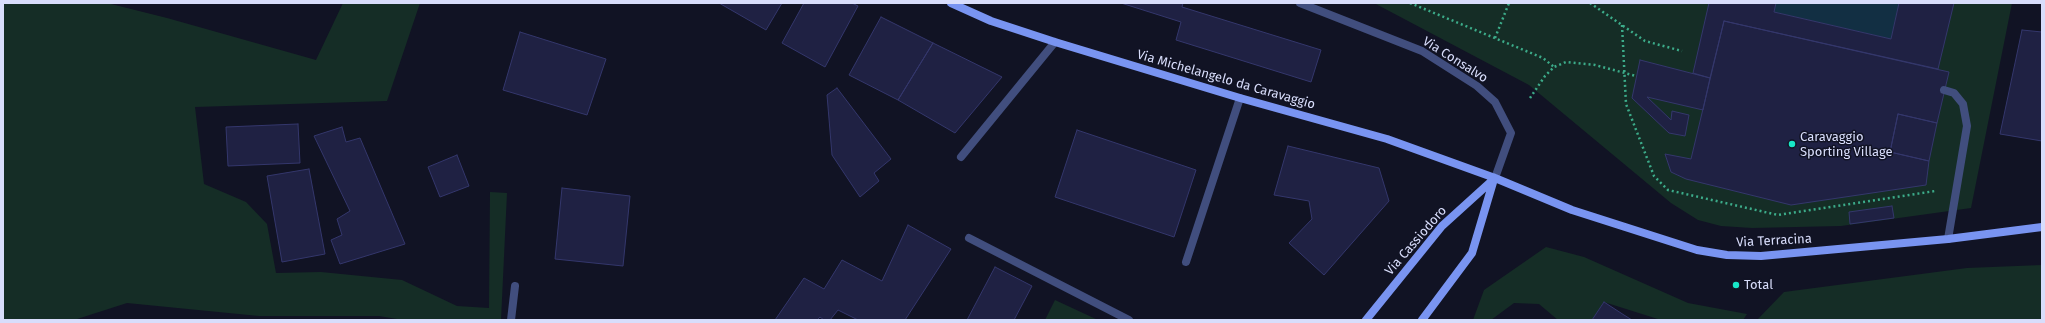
<!DOCTYPE html>
<style>
body{margin:0}
#map{position:relative;width:2045px;height:323px;overflow:hidden;background:#111324;font-family:"Fira Sans",sans-serif}
canvas{display:block}
.frame{position:absolute;inset:0;border:4px solid #d8ddfb;pointer-events:none}
</style>
<div id="map">
<canvas width="2045" height="323"></canvas>
<div class="frame"></div>
</div>
<script>
const g = document.querySelector('canvas').getContext('2d');
g.lineJoin = 'round';
function paint(path, color) {
  g.fillStyle = color;
  g.fill(path, 'evenodd');
}
function poly(rows) {
  const path = new Path2D();
  for (const r of rows) {
    path.moveTo(r[0], r[1]);
    for (let i = 2; i < r.length; i += 2) path.lineTo(r[i], r[i + 1]);
  }
  return path;
}
function stroke(path, color, width, dash) {
  g.strokeStyle = color;
  g.lineWidth = width;
  g.lineCap = dash ? 'butt' : 'round';
  g.setLineDash(dash || []);
  g.stroke(path);
}
function write(font, color, halo, rows, align = 'center') {
  g.font = font + ' "Fira Sans",sans-serif';
  g.lineWidth = 3;
  g.setLineDash([]);
  g.textBaseline = 'middle';
  g.strokeStyle = halo;
  g.fillStyle = color;
  for (const [text, x, y, turn = 0] of rows) {
    g.save();
    g.translate(x, y);
    g.rotate((+turn || 0) * Math.PI / 180);
    g.textAlign = isNaN(turn) ? turn : align;
    if (halo) g.strokeText(text, 0, 0);
    g.fillText(text, 0, 0);
    g.restore();
  }
}
paint(poly([
 [3,3,107,3,167,18,316,60,343,3,420,3,387,101,195,107,204,184,246,202,267,224,276,273,321,272,402,280,457,306,489,308,490,192,507,193,501,320,403,320,379,316,259,316,127,303,74,320,3,320],
 [1374,3,2012,3,1971,208,1841,226,1752,228,1721,226,1698,220,1671,203,1529,85],
 [1546,247,1584,257,1688,303,1747,314,1743,320,1661,320,1604,302,1592,320,1558,320,1539,304,1514,303,1491,320,1473,320,1484,290],
 [2042,265,2042,320,1757,320,1784,292,1967,268],
 [1055,300,1098,320,1045,320]
]), '#152d26');
paint(poly([
 [1776,3,1899,3,1891,39,1774,12]
]), '#122f43');
const building = poly([
 [719,3,782,3,766,30,719,3],
 [804,3,852,3,858,6,825,67,782,43,804,3],
 [1121,3,1183,3,1182,7,1321,50,1311,82,1176,40,1181,22,1121,3],
 [1709,3,1776,3,1774,12,1891,39,1899,3,1954,3,1938,69,1724,21,1710,78,1693,73,1709,3],
 [881,17,933,43,898,100,849,75,881,17],
 [1724,21,1949,72,1937,123,1898,114,1890,152,1929,161,1926,185,1791,205,1686,179,1671,172,1665,154,1691,159,1724,21],
 [2022,30,2042,32,2042,141,2000,134,2022,30],
 [520,32,606,59,587,115,503,90,520,32],
 [933,43,1002,77,955,133,898,100,933,43],
 [1640,60,1710,78,1703,110,1647,97,1671,120,1672,111,1689,115,1685,136,1669,133,1632,98,1640,60],
 [837,88,891,159,874,173,879,181,860,197,832,155,827,95,837,88],
 [1898,114,1937,123,1929,161,1890,152,1898,114],
 [298,124,300,163,228,166,226,127,298,124],
 [342,127,346,142,360,138,405,244,340,264,331,240,342,235,337,219,350,211,314,136,342,127],
 [1077,130,1196,170,1174,237,1055,197,1077,130],
 [1288,146,1379,168,1389,201,1324,275,1289,243,1312,219,1309,201,1274,195,1288,146],
 [457,155,469,186,440,197,428,167,457,155],
 [309,169,325,254,282,262,267,176,309,169],
 [562,188,630,196,623,266,555,259,562,188],
 [1892,206,1894,218,1850,224,1849,212,1892,206],
 [908,225,951,249,905,320,858,320,838,310,830,320,824,320,820,317,817,320,775,320,804,278,824,289,842,260,882,281,908,225],
 [995,267,1032,286,1014,320,967,320,995,267],
 [1604,302,1624,315,1632,320,1592,320,1604,302]
]);
paint(building, '#1f2143');
stroke(building, '#34376c', 1);
stroke(poly([
 [1410,3,1543,58,1554,67],
 [1590,3,1645,41,1682,51],
 [1622,25,1626,104,1654,176,1668,190,1778,215,1935,191],
 [1495,38,1509,3],
 [1530,98,1545,76,1554,67,1566,62,1595,65,1636,76]
]), '#3cab89', 2.5, [2, 3]);
stroke(poly([
 [1944,90,1954,93,1963,104,1967,126,1948,239],
 [961,157,1055,42],
 [969,238,1129,320],
 [1186,262,1240,98],
 [511,320,515,286]
]), '#414e7e', 8);
stroke(poly([
 [1300,3,1422,51,1477,86,1495,102,1511,133,1495,178]
]), '#414e7e', 8);
stroke(poly([
 [951,3,991,21,1055,42,1240,98,1387,139,1495,178,1572,210,1697,250,1727,255,1761,256,1948,239,2042,227],
 [1366,320,1442,226,1495,178],
 [1422,320,1472,253,1494,179]
]), '#7994f1', 8);
for (const [x, y, r, color] of [
 [1792,144,4,"#18e7c8"],
 [1736,285,4,"#18e7c8"]
]) {
  const dot = new Path2D();
  dot.arc(x, y, r, 0, 2 * Math.PI);
  g.fillStyle = color;
  g.fill(dot);
  stroke(dot, '#111324', 1.5);
}
write('13px', '#d8ddfb', '#111324', [
 ["Via Consalvo",1455,60,32],
 ["Via Michelangelo da Caravaggio",1226,80,16],
 ["Via Cassiodoro",1416,241,-49],
 ["Via Terracina",1774,241,-3]
]);
write('13px', '#d8ddfb', '#111324', [
 ["Caravaggio",1800,137],
 ["Sporting Village",1800,152],
 ["Total",1744,285]
], 'left');
</script>
